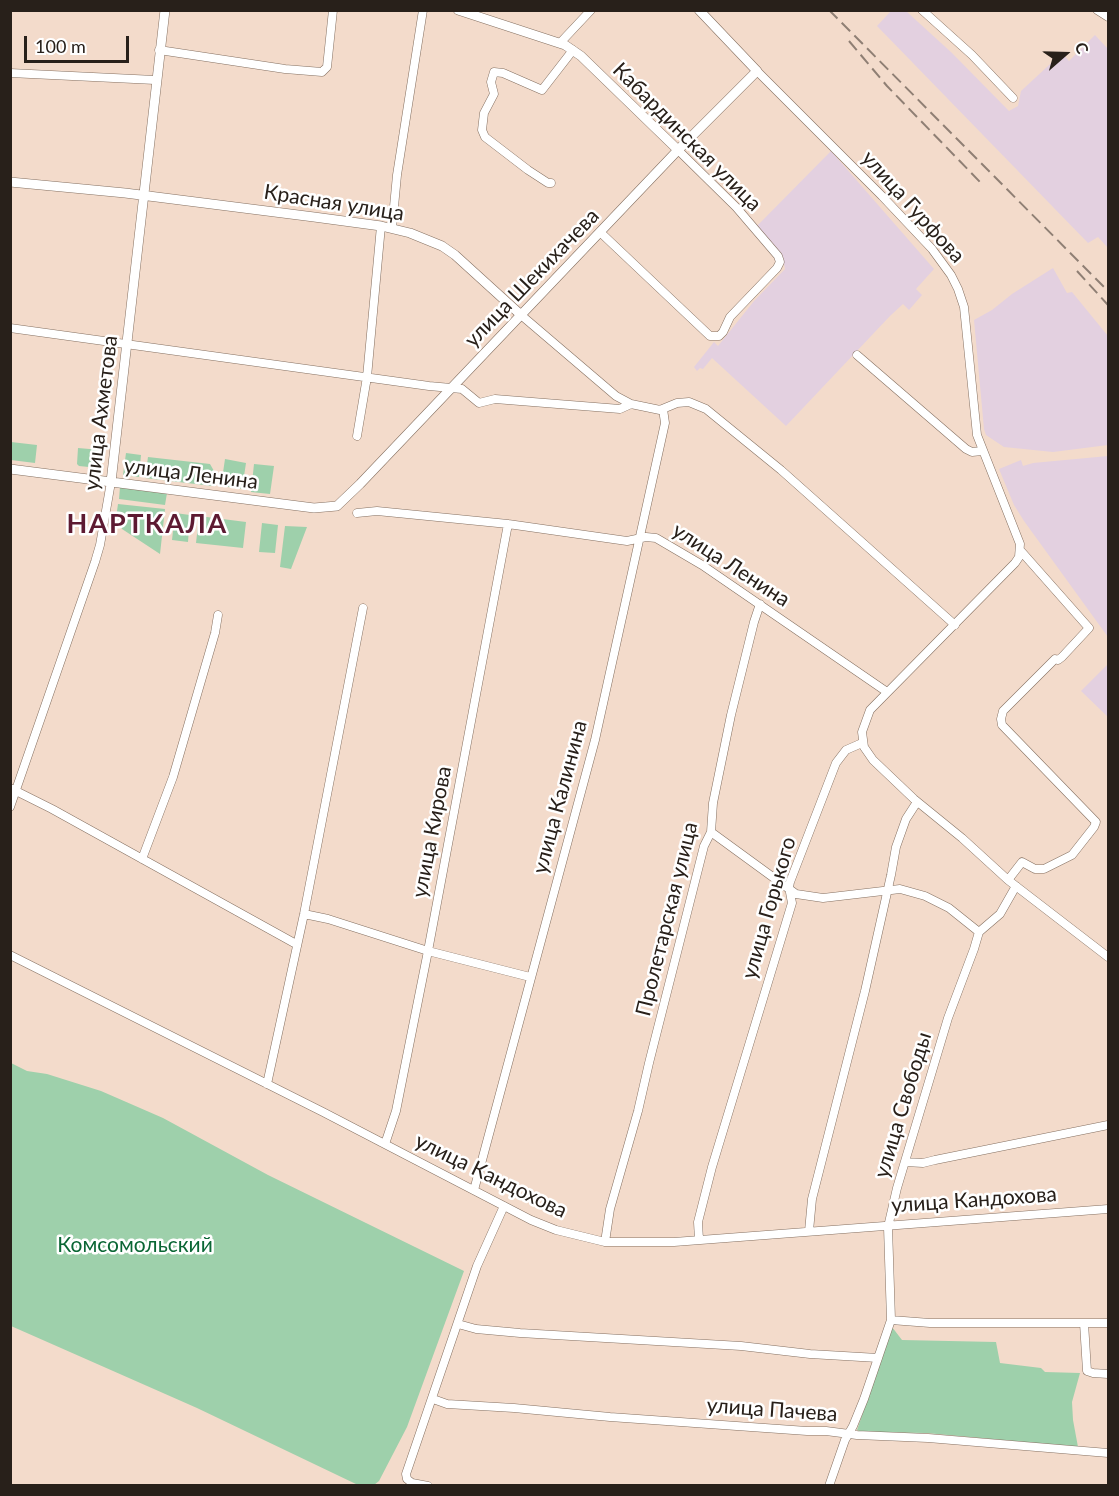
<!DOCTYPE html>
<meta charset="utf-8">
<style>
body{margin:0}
#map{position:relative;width:1119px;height:1496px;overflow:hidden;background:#f3dbcb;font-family:Lato,sans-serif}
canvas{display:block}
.frame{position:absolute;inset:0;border:12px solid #28201a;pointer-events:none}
.north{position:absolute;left:1035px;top:24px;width:60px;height:60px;-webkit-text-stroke:4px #fff;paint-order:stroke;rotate:70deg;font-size:16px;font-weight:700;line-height:24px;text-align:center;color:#28201a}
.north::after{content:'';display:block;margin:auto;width:21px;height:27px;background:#28201a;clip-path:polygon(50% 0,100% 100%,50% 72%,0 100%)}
.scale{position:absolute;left:24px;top:36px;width:105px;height:27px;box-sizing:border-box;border:3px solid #28201a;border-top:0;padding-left:8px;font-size:18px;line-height:21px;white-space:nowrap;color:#28201a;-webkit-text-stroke:4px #fff;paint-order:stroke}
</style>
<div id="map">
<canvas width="1119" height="1496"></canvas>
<div class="frame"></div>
<div class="north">С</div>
<div class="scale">100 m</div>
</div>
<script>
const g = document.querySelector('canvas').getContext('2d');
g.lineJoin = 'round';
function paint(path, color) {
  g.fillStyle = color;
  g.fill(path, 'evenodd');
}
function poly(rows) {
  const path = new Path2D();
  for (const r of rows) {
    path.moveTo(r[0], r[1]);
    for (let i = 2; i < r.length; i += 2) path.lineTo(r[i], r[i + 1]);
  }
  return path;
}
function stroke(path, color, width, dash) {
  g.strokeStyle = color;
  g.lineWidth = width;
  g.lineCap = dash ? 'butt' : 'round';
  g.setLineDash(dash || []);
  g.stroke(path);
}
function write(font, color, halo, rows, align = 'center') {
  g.font = font + ' Lato,sans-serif';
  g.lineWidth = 5;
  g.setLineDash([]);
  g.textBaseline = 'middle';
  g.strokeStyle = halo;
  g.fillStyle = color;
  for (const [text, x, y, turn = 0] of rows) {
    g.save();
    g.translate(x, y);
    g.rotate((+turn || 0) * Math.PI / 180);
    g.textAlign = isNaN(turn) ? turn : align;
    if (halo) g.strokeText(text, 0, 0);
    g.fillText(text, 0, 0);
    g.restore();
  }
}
paint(poly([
 [891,11,906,11,952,53,1009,111,1018,106,1021,91,1062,53,1069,61,1095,35,1108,49,1108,248,1098,237,1088,243,877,26],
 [831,151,934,269,916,289,922,295,909,310,903,304,890,316,786,426,712,358,703,369,700,368,697,371,694,367,714,342,718,346,754,301,785,269,783,258,756,227],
 [1053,268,1067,293,1072,292,1108,336,1108,445,1053,452,1004,447,986,435,984,429,974,320,992,310,1012,294],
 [1108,456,1108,637,1024,521,1014,505,999,469,1021,460,1023,466,1033,463],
 [1108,664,1108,717,1081,691]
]), '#e3d0e0');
paint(poly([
 [11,442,37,445,35,463,11,460],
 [78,448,101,450,99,468,79,466,77,464],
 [126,453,141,455,139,477,123,475],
 [148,457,210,464,214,471,212,486,145,478],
 [225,459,246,463,242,489,221,486],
 [254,464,274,466,270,494,251,492],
 [120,487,167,493,165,505,119,499],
 [118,504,165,509,160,554,122,529,119,520,116,518],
 [175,513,190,515,188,542,172,540],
 [199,516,246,522,243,548,196,543],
 [262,523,278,525,275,553,259,552],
 [285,526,307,527,291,569,280,567],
 [11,1063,27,1071,47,1074,101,1091,163,1118,268,1175,464,1271,407,1427,379,1481,374,1485,358,1485,197,1408,11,1326],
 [892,1327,902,1340,996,1342,1000,1363,1041,1368,1045,1372,1080,1373,1072,1402,1073,1420,1078,1447,926,1433,861,1432,857,1430]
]), '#9ed0ab');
const minor = poly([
 [922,10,972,55,1013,98],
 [1097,10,1108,17],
 [560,43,591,10],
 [159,50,285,69,322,72,327,67,333,10],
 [757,71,882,196,932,249,951,275,958,289,964,307,977,435,1020,544,1019,557,1015,563,870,710,862,732,864,747,873,760,914,799,962,838,1008,880,1108,957],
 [10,73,155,80],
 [551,183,548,183,528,170,485,137,482,130,484,113,494,94,491,82,494,72,503,73,542,90,573,50],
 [392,228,397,175,423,10],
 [600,232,710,336,719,336,723,332,730,317,777,268,780,262,778,256,736,207,678,150],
 [521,315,616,396,631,404,660,410,677,403,689,402,706,409,781,470,955,625],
 [10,328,429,386,462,389,479,403,495,399,620,409,631,404],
 [857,355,966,449,972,452,982,451],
 [357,436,367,377,381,226],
 [357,513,377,511,508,524,627,541,646,537,656,538,702,565,887,692],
 [10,788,52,809,296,944],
 [10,807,95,562,100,545,111,482],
 [711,832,796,894,823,898,900,889,925,896,949,908,979,932],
 [142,859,173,777,215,633,218,615],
 [1008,880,1022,862,1035,869,1044,869,1072,855,1094,827,1096,822,1002,725,1001,719,1003,711,1055,659,1058,660,1062,657,1089,628,1020,550],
 [304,914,328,919,428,951,530,977],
 [10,955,323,1112,531,1220,556,1230,605,1242,674,1242,1108,1209],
 [267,1084,304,914,363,608],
 [385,1144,396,1111,428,951,508,524],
 [905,1162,923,1163,935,1160,1108,1125],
 [474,1190,595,740,665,423,663,409],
 [809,1231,812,1199,865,991,891,875,896,847,906,819,917,802],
 [699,1240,698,1222,712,1167,792,903,789,887,790,882,836,763,846,750,862,743],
 [605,1242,610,1209,638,1111,649,1063,704,846,711,832,713,803,731,715,754,622,760,604],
 [891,1320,930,1323,1108,1323],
 [1084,1323,1087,1371,1093,1373,1108,1374],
 [458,1324,476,1329,520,1333,741,1346,810,1354,878,1358],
 [433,1399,447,1404,514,1408,610,1417,807,1431,826,1431,857,1435,928,1438,1108,1453],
 [428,1486,412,1483,407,1479,406,1474,477,1266,504,1206],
 [829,1486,845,1440,853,1426,864,1399,891,1320,888,1227,897,1188,948,1018,974,949,979,932,1000,914,1016,886]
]);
const tertiary = poly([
 [458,10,565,45,581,56,678,150],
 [10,182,125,193,314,217,381,226,410,233,442,246,455,255,521,315],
 [10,469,314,508,337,506,360,484,678,150,757,71,699,10],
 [111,482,165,10]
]);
stroke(minor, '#857061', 9);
stroke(tertiary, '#857061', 10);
stroke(minor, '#fff', 8);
stroke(tertiary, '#fff', 9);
stroke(poly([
 [829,10,1108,291],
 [849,41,887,86,981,183],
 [1077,271,1108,305]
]), '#8f7f74', 2, [12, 6]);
write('21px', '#28201a', '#fff', [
 ["Кабардинская улица",687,137,45],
 ["Красная улица",334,203,9],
 ["улица Гурфова",913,207,48],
 ["улица Шекихачева",532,278,-46],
 ["улица Ахметова",101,413,-83],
 ["улица Ленина",191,474,7],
 ["улица Ленина",731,565,33],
 ["улица Калинина",560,797,-75],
 ["улица Кирова",432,832,-79],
 ["улица Горького",769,908,-74],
 ["Пролетарская улица",667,919,-76],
 ["улица Свободы",903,1105,-73],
 ["улица Кандохова",491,1176,26],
 ["улица Кандохова",974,1200,-4],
 ["улица Пачева",772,1410,4]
]);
write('21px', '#0a6634', '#fff', [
 ["Комсомольский",135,1245]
]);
g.letterSpacing = '1.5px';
write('bold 27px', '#5d1a32', '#fff', [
 ["НАРТКАЛА",147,524]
]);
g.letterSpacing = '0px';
</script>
